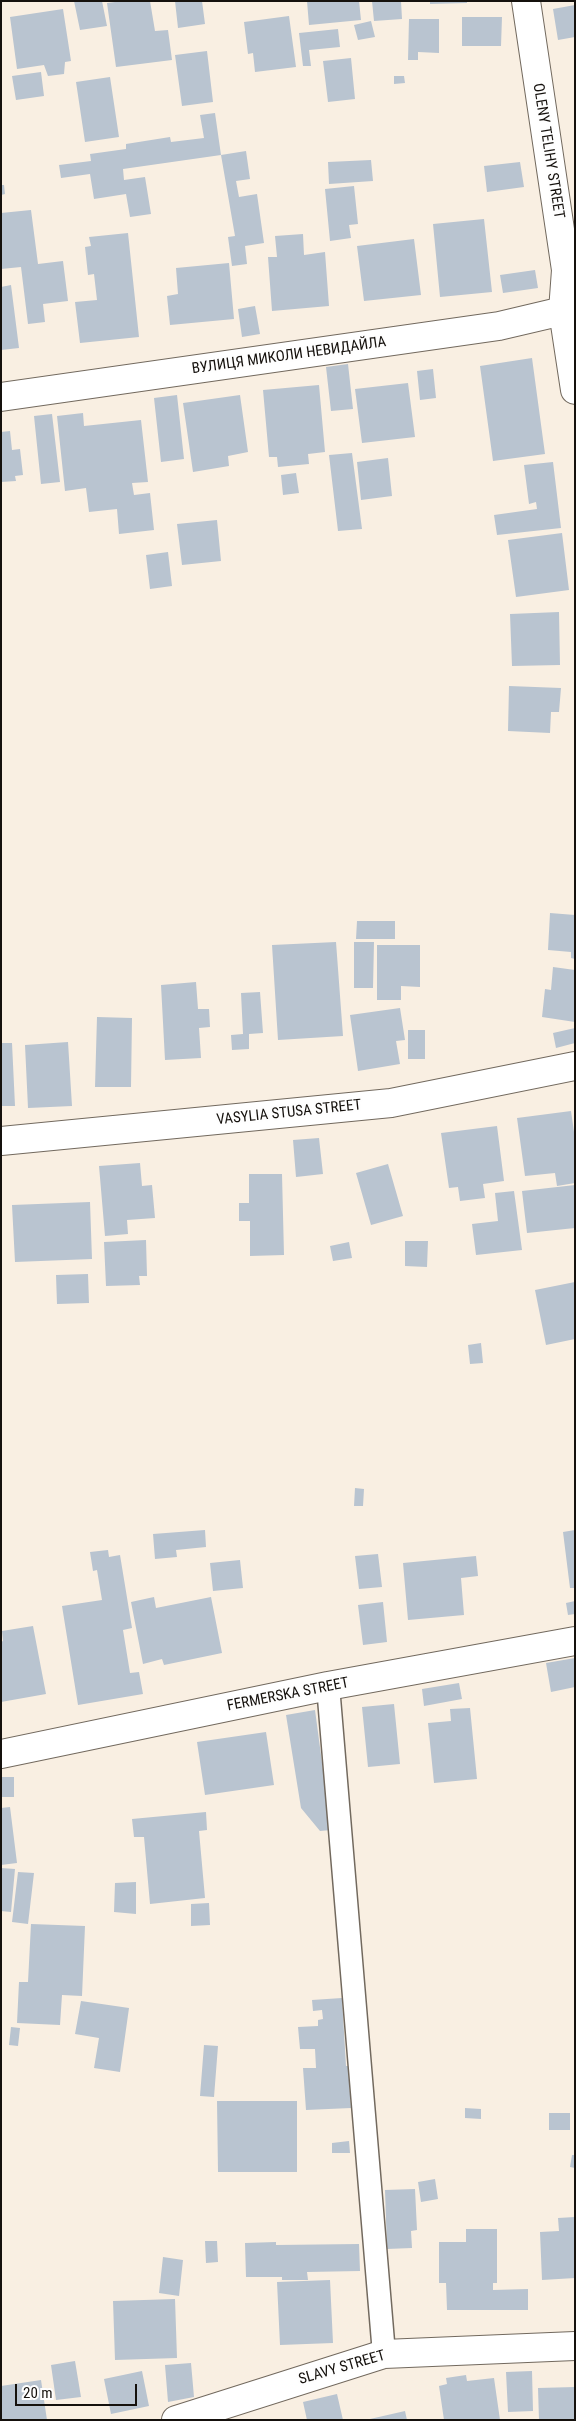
<!DOCTYPE html>
<meta charset="utf-8">
<style>
body{margin:0}
#map{position:relative;width:576px;height:2421px;overflow:hidden;background:#f9efe2;font-family:"Roboto Condensed",sans-serif}
canvas{display:block}
.frame{position:absolute;inset:0;border:2px solid #15110d;pointer-events:none}
.scale{position:absolute;left:15px;top:2384px;width:122px;height:22px;box-sizing:border-box;border:2px solid #15110d;border-top:0;padding-left:6px;font-size:15px;line-height:18px;white-space:nowrap;color:#15110d;-webkit-text-stroke:4px #fefefe;paint-order:stroke}
</style>
<div id="map">
<canvas width="576" height="2421"></canvas>
<div class="frame"></div>
<div class="scale">20 m</div>
</div>
<script>
const g = document.querySelector('canvas').getContext('2d');
g.lineJoin = 'round';
function paint(path, color) {
  g.fillStyle = color;
  g.fill(path, 'evenodd');
}
function poly(rows) {
  const path = new Path2D();
  for (const r of rows) {
    path.moveTo(r[0], r[1]);
    for (let i = 2; i < r.length; i += 2) path.lineTo(r[i], r[i + 1]);
  }
  return path;
}
function stroke(path, color, width, dash) {
  g.strokeStyle = color;
  g.lineWidth = width;
  g.lineCap = dash ? 'butt' : 'round';
  g.setLineDash(dash || []);
  g.stroke(path);
}
function write(font, color, halo, rows, align = 'center') {
  g.font = font + ' "Roboto Condensed",sans-serif';
  g.lineWidth = 5;
  g.setLineDash([]);
  g.textBaseline = 'middle';
  g.strokeStyle = halo;
  g.fillStyle = color;
  for (const [text, x, y, turn = 0] of rows) {
    g.save();
    g.translate(x, y);
    g.rotate((+turn || 0) * Math.PI / 180);
    g.textAlign = isNaN(turn) ? turn : align;
    if (halo) g.strokeText(text, 0, 0);
    g.fillText(text, 0, 0);
    g.restore();
  }
}
paint(poly([
 [74,1,102,1,107,26,80,30],
 [123,1,150,1,155,31,168,30,172,60,116,67,107,3],
 [175,1,202,1,205,24,178,28],
 [307,1,359,1,361,20,309,25],
 [372,1,401,1,402,19,374,21],
 [430,1,467,1,467,3,430,4],
 [575,5,575,37,558,40,553,9],
 [63,9,71,61,65,62,64,74,48,76,44,65,17,69,10,17],
 [289,16,296,67,255,72,253,53,248,54,244,22],
 [462,17,502,17,501,46,462,46],
 [409,19,439,19,439,53,418,52,418,60,408,60],
 [371,21,375,37,358,40,354,25],
 [338,29,340,47,309,50,311,66,303,66,299,33],
 [207,51,213,102,182,106,175,55],
 [351,58,355,99,328,102,323,61],
 [41,72,44,96,16,100,12,76],
 [394,76,404,76,405,83,394,84],
 [110,77,119,137,85,142,76,82],
 [215,113,221,155,123,169,124,180,145,177,151,214,130,217,126,194,94,199,90,174,61,178,59,165,91,161,90,154,126,149,126,144,170,137,171,142,204,138,200,115],
 [246,151,250,179,236,181,239,197,257,194,264,243,245,246,247,264,232,266,228,237,235,236,221,155],
 [371,160,373,181,329,184,328,162],
 [520,162,524,187,487,192,484,166],
 [1,185,4,185,5,194,1,195],
 [354,186,358,224,349,225,351,238,330,241,325,189],
 [31,210,38,264,63,261,68,301,43,304,45,322,28,324,21,267,1,269,1,213],
 [484,219,492,292,440,297,433,224],
 [128,233,139,337,80,343,75,302,97,300,94,274,88,275,85,247,91,246,89,237],
 [303,234,304,255,325,252,329,306,272,311,268,257,277,257,275,236],
 [414,239,421,295,364,301,357,246],
 [229,263,234,319,170,325,167,296,178,294,176,268],
 [535,270,538,288,503,293,500,275],
 [11,285,19,348,1,350,1,287],
 [255,306,260,334,242,337,238,309],
 [532,358,545,454,493,461,480,366],
 [348,364,353,409,331,411,326,367],
 [433,369,436,398,420,400,417,371],
 [408,383,415,437,362,443,355,389],
 [319,385,325,452,308,454,309,464,278,467,277,457,269,457,263,390],
 [177,395,184,459,161,462,154,398],
 [240,395,248,452,228,456,229,466,193,472,183,403],
 [83,413,84,426,141,420,148,482,132,483,134,495,150,493,154,530,119,534,117,509,89,512,86,488,65,491,57,416],
 [52,414,60,482,41,484,34,416],
 [10,431,12,450,20,449,23,475,15,476,16,481,1,482,1,432],
 [352,453,362,529,338,531,329,455],
 [388,458,392,496,361,500,357,462],
 [553,462,561,528,497,535,494,515,537,509,536,502,529,504,524,465],
 [296,473,299,493,283,495,281,475],
 [217,520,221,561,182,565,177,524],
 [562,533,569,590,516,597,508,540],
 [168,552,172,586,150,589,146,555],
 [559,612,560,665,512,666,510,614],
 [509,686,561,688,559,712,551,712,550,733,508,731],
 [550,913,575,915,575,959,571,958,571,952,548,950],
 [357,921,395,921,395,939,356,939],
 [336,942,343,1036,278,1040,272,945],
 [354,942,374,942,373,988,354,988],
 [377,945,420,945,420,987,401,986,401,1000,377,1000],
 [553,967,575,970,575,1022,542,1017,545,989,551,990],
 [196,982,198,1009,209,1009,210,1027,199,1028,201,1058,165,1060,161,985],
 [260,992,263,1033,249,1034,249,1049,232,1050,231,1035,243,1034,241,993],
 [400,1008,405,1040,396,1041,400,1064,358,1071,350,1015],
 [97,1017,132,1018,131,1087,95,1087],
 [575,1028,575,1043,556,1048,553,1033],
 [408,1030,425,1030,425,1059,408,1059],
 [68,1042,72,1106,28,1108,25,1045],
 [1,1043,12,1043,15,1106,1,1106],
 [571,1111,575,1139,575,1183,557,1186,555,1173,525,1176,517,1118],
 [497,1126,504,1181,483,1184,485,1198,460,1201,458,1187,449,1188,441,1133],
 [319,1138,323,1174,296,1177,293,1140],
 [140,1163,142,1186,152,1185,155,1218,127,1220,128,1234,105,1236,99,1166],
 [388,1164,403,1216,371,1225,356,1173],
 [249,1174,282,1174,284,1255,250,1256,250,1221,239,1221,239,1203,249,1203],
 [575,1185,575,1228,527,1233,522,1191],
 [514,1191,522,1250,476,1255,472,1224,498,1221,495,1193],
 [90,1202,92,1259,15,1262,12,1205],
 [146,1240,147,1276,139,1276,140,1285,106,1286,104,1242],
 [405,1241,428,1241,427,1267,405,1266],
 [349,1242,352,1258,333,1261,330,1246],
 [88,1274,89,1303,57,1304,56,1275],
 [575,1282,575,1339,546,1345,535,1290],
 [481,1343,483,1363,470,1364,468,1345],
 [355,1488,364,1489,363,1506,354,1506],
 [205,1530,206,1547,176,1550,177,1557,155,1559,153,1534],
 [575,1530,575,1588,570,1588,563,1532],
 [108,1550,109,1557,120,1555,132,1628,123,1630,130,1673,139,1672,143,1694,78,1705,62,1606,102,1600,97,1570,93,1571,90,1552],
 [378,1554,382,1587,359,1589,355,1556],
 [476,1556,478,1576,461,1578,464,1615,408,1620,403,1563],
 [240,1560,243,1588,213,1591,210,1563],
 [154,1597,156,1608,211,1597,222,1653,164,1665,162,1659,143,1664,131,1602],
 [575,1601,575,1614,568,1615,566,1603],
 [383,1602,387,1642,363,1645,358,1605],
 [33,1626,46,1694,1,1702,1,1642,3,1641,2,1631],
 [575,1658,575,1687,551,1692,546,1663],
 [459,1683,462,1699,424,1706,422,1689],
 [394,1704,400,1764,368,1767,362,1707],
 [470,1708,477,1779,434,1783,428,1723,451,1721,450,1709],
 [315,1710,331,1830,320,1831,301,1808,286,1715],
 [266,1732,274,1785,205,1795,197,1742],
 [1,1777,14,1777,14,1797,1,1797],
 [10,1807,17,1863,1,1865,1,1808],
 [206,1812,207,1830,199,1831,205,1898,150,1904,144,1837,134,1837,132,1819],
 [1,1868,15,1869,11,1912,1,1911],
 [18,1872,34,1873,28,1924,12,1922],
 [136,1882,136,1914,114,1912,115,1883],
 [209,1903,210,1925,191,1926,191,1904],
 [31,1924,85,1926,82,1996,62,1995,60,2025,17,2023,19,1982,28,1982],
 [342,1998,346,2066,348,2066,351,2108,306,2110,303,2068,316,2068,315,2049,300,2049,298,2027,318,2026,318,2020,323,2019,322,2010,313,2011,312,2000],
 [81,2001,129,2008,120,2072,94,2068,99,2038,75,2034],
 [11,2027,20,2028,18,2046,9,2045],
 [204,2045,218,2046,214,2097,200,2096],
 [217,2101,297,2101,297,2172,218,2172],
 [465,2108,481,2109,481,2119,465,2118],
 [549,2113,570,2113,570,2130,549,2130],
 [349,2141,350,2153,332,2153,332,2143],
 [572,2155,575,2155,575,2168,570,2167],
 [435,2179,438,2199,421,2202,418,2182],
 [415,2189,417,2230,411,2231,412,2248,387,2249,385,2190],
 [575,2217,575,2278,542,2280,540,2232,559,2231,558,2218],
 [466,2229,497,2229,497,2283,493,2283,493,2290,528,2289,528,2310,447,2310,446,2283,439,2283,439,2242,466,2242],
 [205,2241,217,2241,218,2262,206,2263],
 [276,2242,276,2245,359,2244,360,2271,307,2272,308,2280,282,2280,282,2277,246,2277,245,2243],
 [163,2257,183,2260,179,2296,159,2293],
 [330,2280,333,2343,280,2345,277,2282],
 [175,2299,177,2358,115,2360,113,2301],
 [75,2361,81,2397,56,2400,51,2365],
 [191,2363,194,2397,168,2402,165,2365],
 [142,2371,149,2406,111,2414,104,2379],
 [532,2371,533,2411,508,2412,506,2372],
 [466,2375,467,2381,494,2378,500,2420,444,2420,439,2386,447,2384,446,2378],
 [41,2380,47,2420,1,2420,1,2386],
 [575,2387,575,2420,539,2420,538,2388],
 [337,2394,343,2420,307,2420,303,2402],
 [405,2411,407,2420,370,2420,370,2419]
]), '#b9c4d0');
const lane = poly([
 [328,1686,384,2354]
]);
const street = poly([
 [526,1,566,270,563,311,575,390],
 [1,397,499,326,575,308],
 [1,1141,391,1103,575,1066],
 [1,1754,328,1686,575,1641],
 [176,2420,384,2354,575,2346]
]);
stroke(lane, '#72695e', 25);
stroke(street, '#72695e', 30);
stroke(lane, '#fff', 22);
stroke(street, '#fff', 28);
write('15px', '#15110d', '#fefefe', [
 ["OLENY TELIHY STREET",548,151,81],
 ["ВУЛИЦЯ МИКОЛИ НЕВИДАЙЛА",289,356,-8],
 ["VASYLIA STUSA STREET",289,1113,-6],
 ["FERMERSKA STREET",288,1695,-11],
 ["SLAVY STREET",342,2368,-16]
]);
</script>
